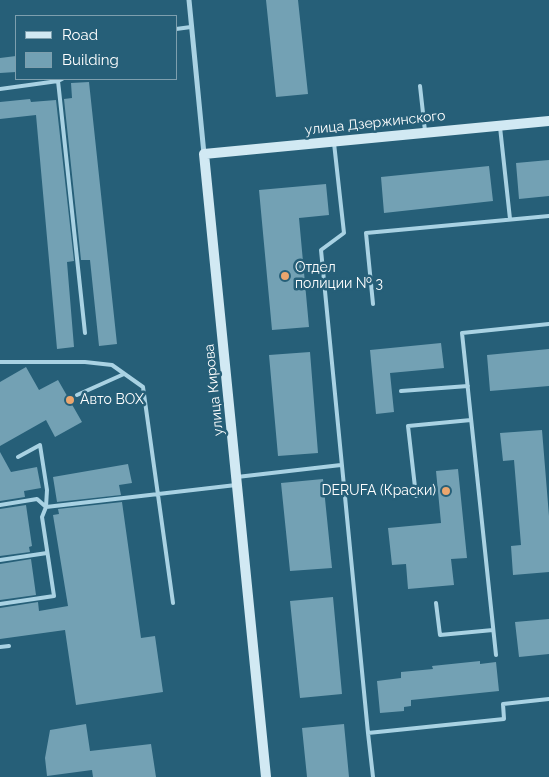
<!DOCTYPE html>
<meta charset="utf-8">
<style>
body{margin:0}
#map{position:relative;width:549px;height:777px;overflow:hidden;background:#265f78;font-family:Raleway,sans-serif}
canvas{display:block}
.legend{position:absolute;left:15px;top:15px;width:162px;height:65px;box-sizing:border-box;background:#265f78;border:1px solid #7d9fae;margin:0;padding:6px 9px;list-style:none;font-size:15px;color:#fff}
.legend li{display:flex;align-items:center;gap:10px;height:25px}
.legend b{width:25px;border:1px solid #7d9fae}
</style>
<div id="map">
<canvas width="549" height="777"></canvas>
<ul class="legend">
<li><b style="height:6px;background:#d1e9f3"></b>Road</li>
<li><b style="height:14px;background:#73a1b4"></b>Building</li>
</ul>
</div>
<script>
const g = document.querySelector('canvas').getContext('2d');
g.lineJoin = 'round';
function paint(path, color) {
  g.fillStyle = color;
  g.fill(path, 'evenodd');
}
function poly(rows) {
  const path = new Path2D();
  for (const r of rows) {
    path.moveTo(r[0], r[1]);
    for (let i = 2; i < r.length; i += 2) path.lineTo(r[i], r[i + 1]);
  }
  return path;
}
function stroke(path, color, width, dash) {
  g.strokeStyle = color;
  g.lineWidth = width;
  g.lineCap = dash ? 'butt' : 'round';
  g.setLineDash(dash || []);
  g.stroke(path);
}
function write(font, color, halo, rows, align = 'center') {
  g.font = font + ' Raleway,sans-serif';
  g.lineWidth = 5;
  g.setLineDash([]);
  g.textBaseline = 'middle';
  g.strokeStyle = halo;
  g.fillStyle = color;
  for (const [text, x, y, turn = 0] of rows) {
    g.save();
    g.translate(x, y);
    g.rotate((+turn || 0) * Math.PI / 180);
    g.textAlign = isNaN(turn) ? turn : align;
    if (halo) g.strokeText(text, 0, 0);
    g.fillText(text, 0, 0);
    g.restore();
  }
}
paint(poly([
 [266,0,298,0,308,94,276,97],
 [16,56,16,72,0,73,0,58],
 [89,82,117,344,99,346,90,260,81,260,64,99,72,98,71,83],
 [30,99,31,102,56,100,74,261,67,262,74,347,57,349,36,115,0,119,0,102],
 [549,160,549,196,519,199,516,163],
 [489,166,493,201,384,213,381,177],
 [326,184,329,215,299,218,309,327,272,330,259,190],
 [441,343,444,368,390,373,394,412,376,414,370,350],
 [549,349,549,386,490,391,487,355],
 [310,352,318,453,278,456,269,355],
 [26,367,39,390,58,380,82,422,55,437,46,420,0,446,0,382],
 [542,430,549,516,549,572,513,575,511,546,521,545,514,460,503,461,500,433],
 [0,452,11,472,37,467,41,488,24,491,25,497,0,501],
 [128,464,132,483,119,485,121,495,57,502,53,477],
 [458,469,467,558,451,559,454,585,408,589,406,564,392,565,388,528,441,523,436,471],
 [323,479,332,568,290,571,281,483],
 [122,502,141,638,155,636,163,692,76,705,65,630,0,639,0,608,38,602,39,611,68,606,53,515,59,514,58,509],
 [26,505,32,546,29,547,30,552,0,556,0,509],
 [31,559,36,595,0,600,0,564],
 [333,597,342,694,300,698,290,601],
 [549,619,549,654,519,657,515,622],
 [480,661,480,664,496,662,499,691,411,700,411,706,404,707,404,711,380,713,377,681,401,678,401,672,433,669,432,666],
 [86,724,90,751,151,744,156,777,93,777,92,770,47,776,45,758,50,730],
 [344,724,349,777,307,777,302,728]
]), '#73a1b4');
stroke(poly([
 [176,29,191,27],
 [62,79,58,81,59,90,85,333],
 [420,86,425,131],
 [0,89,58,81],
 [500,127,510,219],
 [334,143,344,233,321,250,368,733,504,719,503,704,549,699],
 [373,304,366,233,549,216],
 [0,362,85,362,112,365,143,387,173,603],
 [401,391,468,386],
 [77,395,124,374],
 [237,477,341,465],
 [416,496,408,426,471,420],
 [0,505,37,499,46,507,236,485],
 [0,560,47,553],
 [436,603,440,635,493,630],
 [0,604,54,596,42,517,46,507,47,490,40,445,18,457],
 [0,647,9,646],
 [496,655,462,333,549,324],
 [368,733,373,777]
]), '#a9d2e3', 4);
stroke(poly([
 [189,0,204,154]
]), '#a9d2e3', 5);
stroke(poly([
 [266,777,204,154,549,121]
]), '#d1e9f3', 10);
for (const [x, y, r, color] of [
 [285,276,5,"#eba66e"],
 [70,400,5,"#eba66e"],
 [446,491,5,"#eba66e"]
]) {
  const dot = new Path2D();
  dot.arc(x, y, r, 0, 2 * Math.PI);
  g.fillStyle = color;
  g.fill(dot);
  stroke(dot, '#265f78', 2);
}
write('14px', '#fff', '#265f78', [
 ["улица Дзержинского",375,123,-6],
 ["улица Кирова",214,390,-96]
]);
write('14px', '#fff', '#265f78', [
 ["Отдел",295,268],
 ["полиции № 3",295,284],
 ["Авто BOX",80,400],
 ["DERUFA (Краски)",436,491,"right"]
], 'left');
</script>
